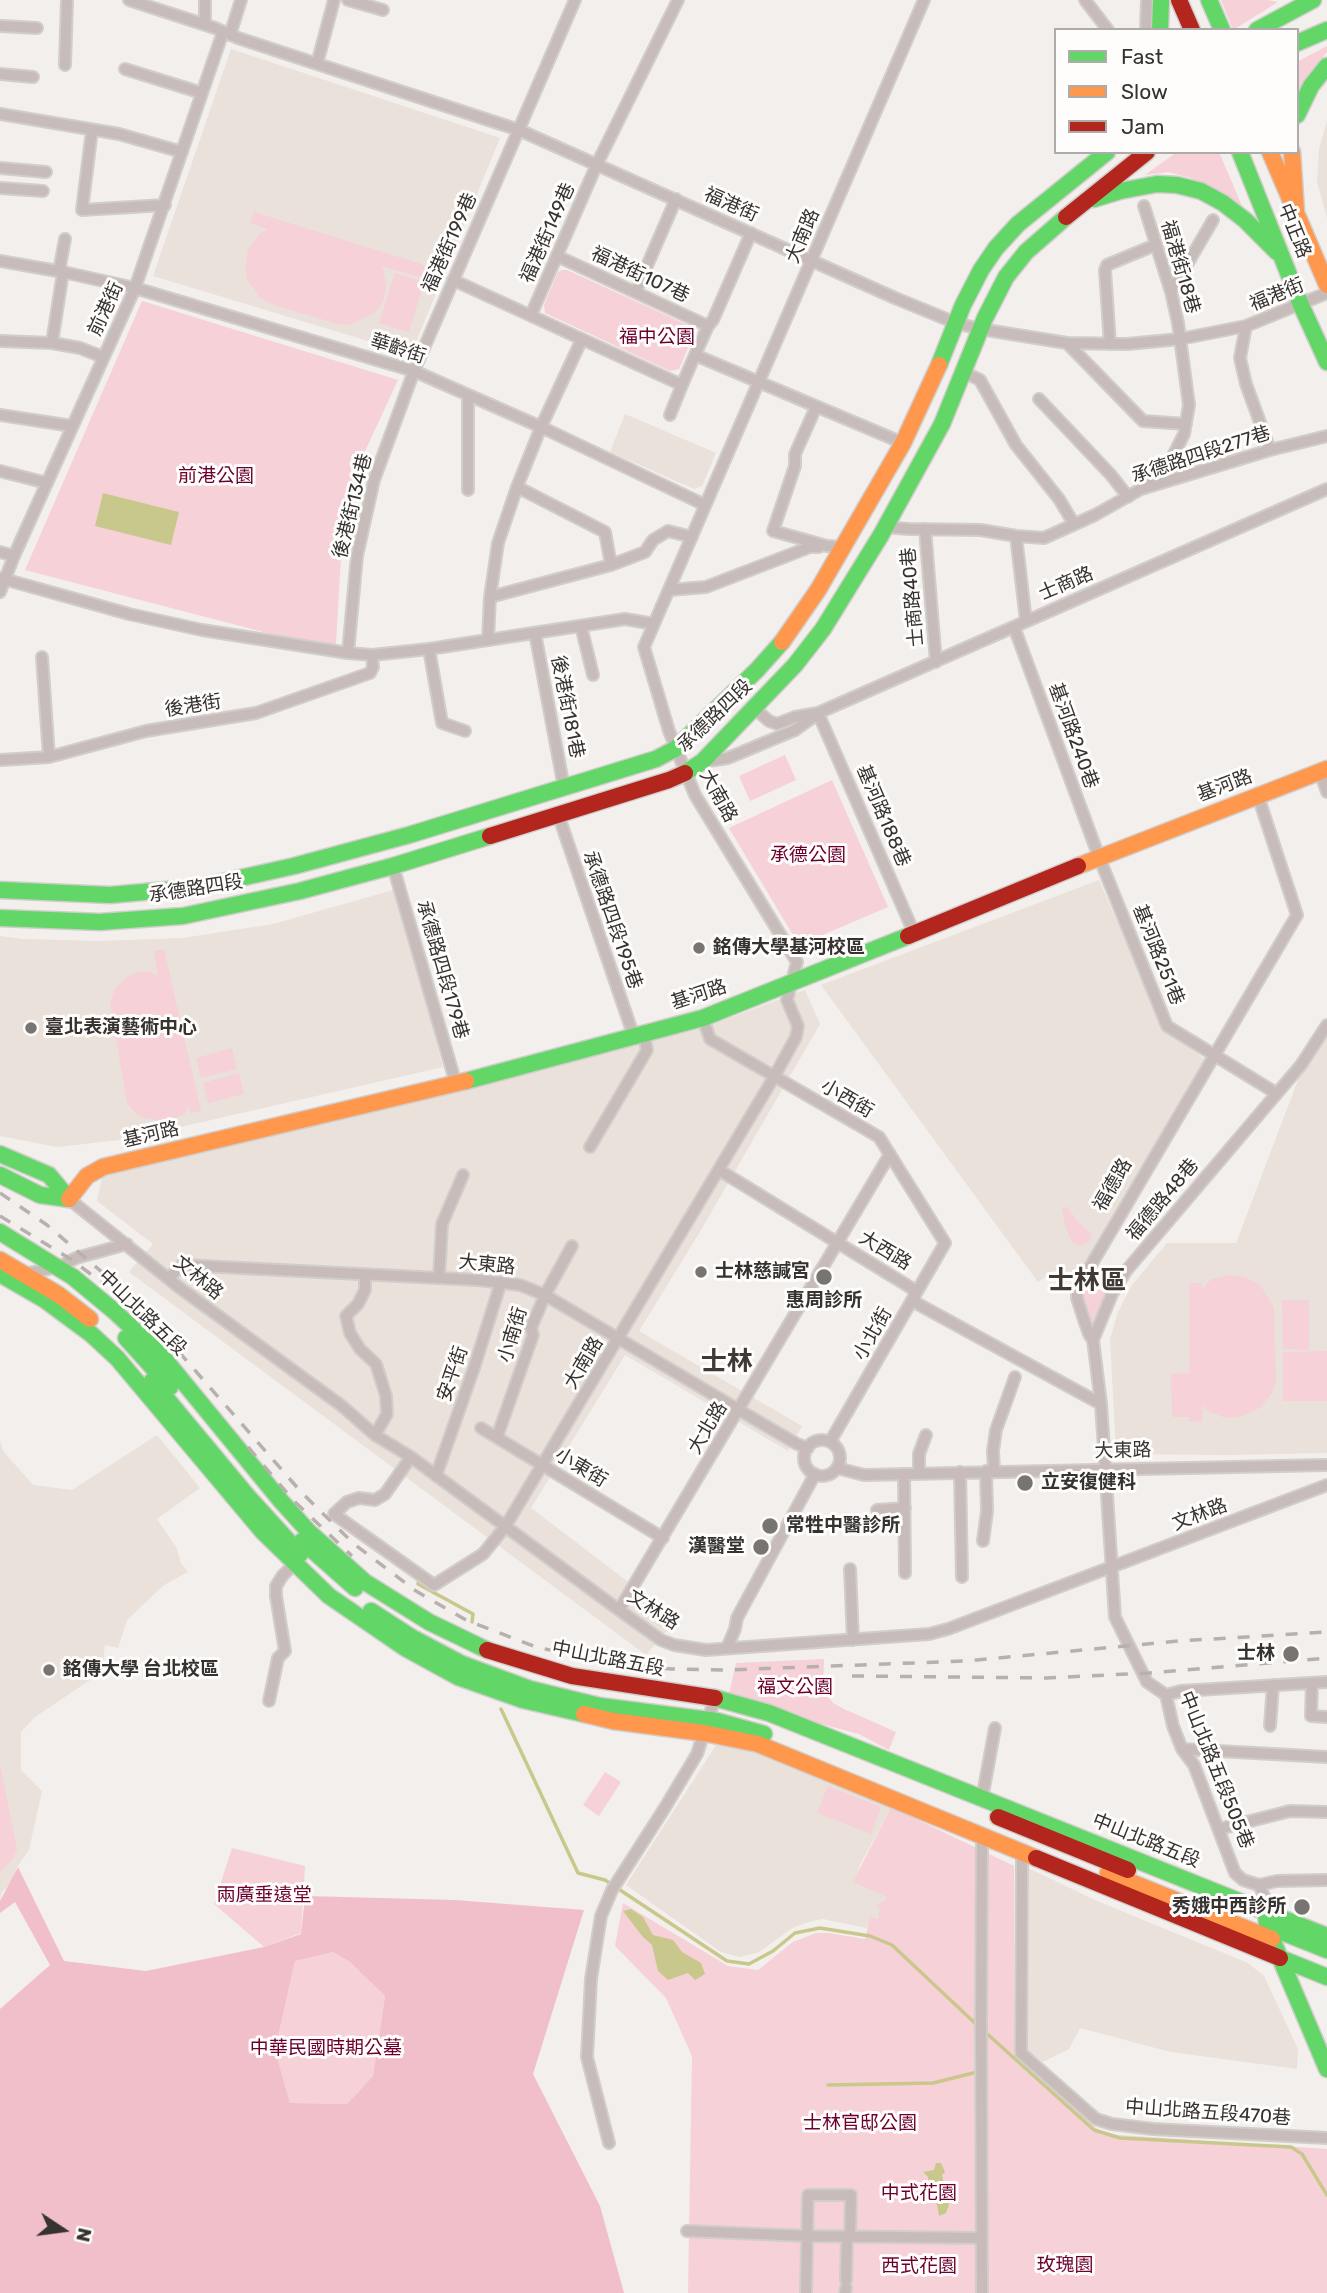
<!DOCTYPE html>
<meta charset="utf-8">
<style>
body{margin:0}
#map{position:relative;width:1327px;height:2293px;overflow:hidden;background:#f3efec;font-family:Rubik,sans-serif}
canvas{display:block}
.legend{position:absolute;left:1054px;top:28px;width:245px;height:126px;box-sizing:border-box;background:#fefdfc;border:2px solid #aeacaa;margin:0;padding:9px 12px;list-style:none;font-size:21px;color:#353230}
.legend li{display:flex;align-items:center;gap:14px;height:35px}
.legend b{width:35px;border:2px solid #aeacaa}
.north{position:absolute;left:28px;top:2195px;width:70px;height:70px;-webkit-text-stroke:5px #fefdfc;paint-order:stroke;rotate:103deg;font-size:19px;font-weight:700;line-height:28px;text-align:center;color:#353230}
.north::after{content:'';display:block;margin:auto;width:24px;height:32px;background:#353230;clip-path:polygon(50% 0,100% 100%,50% 72%,0 100%)}
</style>
<div id="map">
<canvas width="1327" height="2293"></canvas>
<ul class="legend">
<li><b style="height:9px;background:#63d668"></b>Fast</li>
<li><b style="height:9px;background:#ff974d"></b>Slow</li>
<li><b style="height:9px;background:#b3261e"></b>Jam</li>
</ul>
<div class="north">N</div>
</div>
<script>
const g = document.querySelector('canvas').getContext('2d');
g.lineJoin = 'round';
function paint(path, color) {
  g.fillStyle = color;
  g.fill(path, 'evenodd');
}
function poly(rows) {
  const path = new Path2D();
  for (const r of rows) {
    if (r.length === 3) {
      path.moveTo(r[0] + r[2], r[1]);
      path.arc(r[0], r[1], r[2], 0, 2 * Math.PI);
      continue;
    }
    path.moveTo(r[0], r[1]);
    for (let i = 2; i < r.length; i += 2) path.lineTo(r[i], r[i + 1]);
  }
  return path;
}
function stroke(path, color, width, dash) {
  g.strokeStyle = color;
  g.lineWidth = width;
  g.lineCap = dash ? 'butt' : 'round';
  g.setLineDash(dash || []);
  g.stroke(path);
}
function write(font, color, halo, rows, align = 'center') {
  g.font = font + ' Rubik,"Noto Sans TC",sans-serif';
  g.lineWidth = 6;
  g.setLineDash([]);
  g.textBaseline = 'middle';
  g.strokeStyle = halo;
  g.fillStyle = color;
  for (const [text, x, y, turn = 0] of rows) {
    g.save();
    g.translate(x, y);
    g.rotate((+turn || 0) * Math.PI / 180);
    g.textAlign = isNaN(turn) ? turn : align;
    if (halo) g.strokeText(text, 0, 0);
    g.fillText(text, 0, 0);
    g.restore();
  }
}
paint(poly([
 [231,49,500,138,411,354,153,276],
 [1327,121,1327,218,1317,182,1319,149],
 [625,414,716,453,702,486,694,489,610,452],
 [1099,880,1165,1030,1206,1060,1082,1272,1054,1271,1038,1282,821,985],
 [397,889,443,1067,128,1139,57,1147,0,1136,0,936,24,939,98,941,183,938,273,924],
 [805,990,820,1024,701,1230,639,1331,802,1426,788,1451,625,1355,531,1508,677,1619,646,1655,129,1272,153,1244,97,1201,102,1177,697,1030],
 [1327,1038,1327,1453,1228,1455,1116,1454,1110,1339,1118,1312,1132,1285,1167,1243,1236,1243,1303,1067],
 [157,1435,200,1488,157,1519,176,1547,181,1563,188,1572,164,1585,127,1620,118,1648,105,1645,103,1662,93,1678,35,1717,21,1732,21,1770,42,1791,29,1850,17,1867,10,1884,2,1892,0,1900,0,1441,3,1451,33,1485,72,1490],
 [718,1742,766,1756,891,1807,860,1865,854,1882,886,1897,878,1919,868,1924,867,1928,823,1919,812,1921,794,1927,759,1952,740,1957,721,1952,626,1885],
 [1028,1868,1097,1901,1248,1963,1264,1976,1298,2049,1297,2069,1171,2052,1080,2028,1069,2049,1043,2062,1025,2048]
]), '#e9e1da');
paint(poly([
 [1221,0,1268,0,1278,2,1233,30],
 [1327,46,1327,52,1307,77,1297,93,1297,62],
 [1177,152,1219,152,1242,206,1216,189,1191,178,1168,172,1145,175],
 [254,212,434,268,430,280,382,266,386,283,385,294,381,305,373,314,350,325,338,324,273,305,261,298,247,280,245,270,248,249,260,234,268,229,250,223],
 [562,270,567,270,690,326,693,336,679,369,670,371,545,313,544,305,558,272],
 [395,273,424,282,409,332,379,323],
 [142,301,398,380,360,462,342,539,336,644,298,641,25,570],
 [785,755,796,780,750,801,739,776],
 [832,780,888,907,799,945,729,828],
 [164,949,201,1111,191,1113,188,1106,185,1114,168,1122,144,1118,135,1113,127,1103,110,1003,115,989,129,975,140,972,150,972,158,976,154,951],
 [232,1048,237,1069,201,1078,196,1058],
 [239,1073,244,1094,208,1103,203,1083],
 [1067,1207,1080,1224,1092,1234,1089,1242,1081,1246,1072,1242,1065,1225,1062,1208],
 [1229,1275,1245,1277,1261,1286,1274,1308,1276,1380,1273,1391,1261,1407,1243,1416,1226,1418,1208,1411,1203,1405,1202,1422,1189,1421,1189,1417,1172,1417,1171,1374,1189,1373,1189,1283,1201,1283,1202,1290,1211,1279],
 [1085,1285,1108,1293,1091,1329,1080,1298],
 [1282,1300,1309,1300,1309,1350,1283,1349],
 [1327,1351,1327,1401,1283,1401,1283,1352],
 [824,1659,823,1690,833,1703,844,1709,896,1732,889,1750,859,1734,728,1699,736,1663],
 [0,1764,17,1850,12,1860,0,1872],
 [605,1772,621,1782,599,1816,583,1805],
 [828,1786,881,1807,871,1834,817,1813],
 [891,1807,1014,1866,1014,2055,1103,2134,1327,2149,1327,2293,688,2293,692,2056,666,1998,615,1946,623,1903,728,1966,758,1970,793,1942,816,1933,829,1933,865,1939,870,1917,878,1919,880,1909,877,1906,885,1900,886,1897,853,1882],
 [232,1848,305,1866,301,1933,264,1947,214,1904],
 [333,1952,350,1962,385,1996,373,2076,347,2104,290,2103,275,2050,295,1961]
]), '#f6d1d7');
paint(poly([
 [18,1867,64,1961,146,1971,264,1947,301,1934,305,1896,455,1900,584,1910,533,2074,600,2206,624,2293,0,2293,0,2009,50,1965,15,1902,0,1913,0,1901],
 [333,1952,350,1962,385,1996,373,2076,347,2104,290,2103,275,2050,295,1961]
]), '#f1bfc9');
paint(poly([
 [103,493,179,512,171,545,95,526],
 [631,1909,643,1917,653,1935,673,1940,682,1952,701,1963,705,1974,695,1980,688,1973,668,1980,658,1971,652,1945,642,1936,623,1911],
 [936,2163,941,2163,945,2172,942,2175,949,2205,946,2213,939,2216,937,2205,930,2194,928,2177,923,2172,934,2170]
]), '#c9c88c');
stroke(poly([
 [420,1577,418,1584,473,1614,472,1622],
 [501,1709,578,1873,605,1880,727,1961,749,1964,773,1951,795,1933,820,1928,870,1936,892,1945,978,2026],
 [984,2031,1094,2130,1120,2138,1291,2147,1302,2154,1327,2195],
 [828,2085,933,2083,977,2072]
]), '#c9c88c', 3.5);
const street = poly([
 [129,0,215,28,238,38,519,130,895,298,956,323,980,329,1067,343,1127,344,1180,339,1246,326,1327,293],
 [205,0,205,24],
 [348,0,383,10],
 [1085,0,1108,30],
 [0,26,37,28],
 [1146,30,1147,0],
 [230,35,241,0],
 [317,64,334,0],
 [65,65,67,0],
 [125,69,202,93],
 [0,74,33,77],
 [0,114,119,134,182,152],
 [92,130,82,210,165,205],
 [0,168,46,172],
 [0,188,43,191],
 [557,256,708,326],
 [0,261,63,272,135,288,414,371,541,427,705,505],
 [453,280,682,385,695,355,903,443],
 [636,291,676,199],
 [1171,292,1213,220],
 [531,315,597,164,678,0],
 [1246,326,1240,358,1246,384,1270,450],
 [0,341,52,343,80,348,103,357],
 [52,343,63,272,60,266,65,239],
 [1067,343,1143,421,1186,424],
 [1110,344,1105,270,1107,265,1155,245],
 [695,355,708,326,713,320,751,233],
 [964,372,980,380,1016,445,1059,499,1074,524],
 [1039,399,1111,475,1128,497],
 [816,407,795,454,795,466,773,531,827,546,843,547],
 [0,415,72,426],
 [670,415,682,385],
 [0,471,47,483],
 [517,487,605,532,611,565],
 [1143,487,1172,458,1184,434,1189,405,1178,323,1171,292,1144,206],
 [468,490,468,396],
 [885,527,909,529,981,530,1016,536,1044,538,1095,515,1141,489,1270,450,1327,436],
 [925,529,936,662],
 [1016,536,1026,621],
 [0,552,14,556],
 [0,578,129,614,202,630,348,653,372,655,429,649,625,619,654,624],
 [669,590,706,587,810,547,819,547],
 [0,592,14,556,135,288,223,32],
 [490,597,611,565,645,552,653,540,668,531,692,537],
 [581,626,593,675],
 [1014,627,1099,857,1167,1026,1276,1093],
 [535,633,564,788],
 [488,640,490,597,498,543,517,487,541,427,582,339],
 [429,649,442,723,465,731],
 [348,653,357,556,374,480,414,371,575,0],
 [42,657,49,757],
 [754,708,769,721,777,724,795,717,818,713,1327,489],
 [818,713,914,933],
 [0,760,49,757,146,731,256,713,370,673,373,667,372,655],
 [702,762,728,758,795,730,816,715],
 [1320,772,1327,792],
 [1258,796,1297,915,1077,1289,1077,1298,1084,1320,1089,1334,1093,1340,1101,1404,1115,1617,1147,1682,1166,1695,1173,1726,1182,1749,1194,1765,1235,1873,1243,1880,1259,1885,1266,1900,1266,1912],
 [558,814,634,1037],
 [393,866,456,1084],
 [703,1018,710,1039,879,1137,945,1243,830,1442],
 [590,1147,647,1050,644,1034],
 [719,1170,913,1289,916,1303,1101,1404],
 [69,1199,180,1288,342,1406,375,1435,411,1457,619,1610,661,1640,674,1645,706,1650,929,1634,948,1629,1327,1485],
 [23,1274,59,1267,76,1258,127,1244],
 [365,1274,365,1290,358,1304,346,1316,350,1333,360,1349,376,1364,386,1396,387,1414,375,1435],
 [169,1278,182,1265,478,1280,520,1285,545,1295,739,1410,797,1444,808,1448],
 [439,1278,442,1224,463,1175],
 [1093,1340,1112,1294,1126,1271,1301,1065,1327,1025],
 [481,1428,663,1538],
 [497,1437,533,1335,531,1328,545,1295,572,1246],
 [822,1458,18],
 [411,1457,385,1494,375,1500,359,1498,347,1502,334,1514,434,1585,483,1554,505,1527,774,1077,796,1037,798,1026,787,1000,797,962,695,795,669,731,644,647,924,0],
 [837,1468,864,1475,1327,1465],
 [994,1471,993,1451,996,1430,1015,1377],
 [960,1472,962,1577],
 [919,1473,919,1454,926,1435],
 [904,1474,905,1573],
 [436,1476,474,1368,501,1282],
 [877,1510,905,1508],
 [983,1541,987,1511,986,1471],
 [850,1569,853,1640],
 [619,1610,890,1154],
 [727,1648,735,1629,737,1618,815,1474],
 [1312,1684,1311,1716,1327,1717],
 [1166,1695,1181,1691,1327,1682],
 [269,1701,278,1658,285,1651,276,1596,276,1586,283,1575,299,1560],
 [1270,1726,1273,1685],
 [1182,1749,1327,1757],
 [982,1799,995,1728],
 [1219,1829,1290,1811,1327,1812],
 [1024,1851,1022,1859,1021,2053,1096,2119,1112,2124,1153,2129,1327,2138],
 [1259,1885,1277,1881,1327,1880],
 [609,2143,587,2057,591,1979,601,1916,612,1890,664,1809,697,1754,715,1698],
 [687,2231,807,2236,981,2238],
 [846,2280,847,2236],
 [806,2293,808,2195,851,2195,850,2236],
 [845,2293,846,2288],
 [982,2293,981,2020,982,1843,984,1835]
]);
const fast = poly([
 [1209,0,1222,30],
 [1160,30,1161,0],
 [1257,30,1313,0],
 [1297,43,1327,30],
 [1297,115,1311,86,1327,66],
 [1240,152,1301,305,1327,362],
 [1094,199,1120,191,1157,184,1177,185,1201,191,1223,203,1245,220,1277,252],
 [939,365,963,305,981,270,996,248,1018,224,1107,152],
 [685,773,702,762,795,665,823,629,881,535,942,424,985,318,1006,277,1026,252,1066,217],
 [0,890,110,895,200,887,294,866,409,835,656,759,675,749,757,670,782,642],
 [0,918,100,922,183,916,300,891,393,866,490,836],
 [466,1081,703,1018,908,936],
 [0,1154,49,1175,69,1199],
 [0,1175,40,1195,69,1199],
 [0,1232,73,1277,114,1311,162,1356,281,1501,309,1532,365,1582,429,1622,487,1650],
 [0,1274,45,1300,91,1334,117,1358,263,1532,329,1596,405,1648,458,1677,523,1700,584,1714],
 [126,1338,170,1387],
 [152,1381,250,1499,300,1554],
 [302,1541,355,1588],
 [371,1611,411,1637,462,1664,530,1689,600,1706,717,1721,764,1734],
 [715,1698,769,1713,1266,1912,1267,1926,1272,1939,1327,2069],
 [1266,1912,1327,1936],
 [1267,1926,1327,1950],
 [1280,1958,1327,1977]
]);
const slow = poly([
 [1270,152,1327,285],
 [1292,152,1296,211],
 [782,642,818,590,903,443,939,365],
 [1078,866,1327,769],
 [69,1199,87,1176,103,1167,466,1081],
 [0,1260,59,1295,90,1319],
 [584,1714,613,1721,704,1733,758,1744,1036,1858],
 [1108,1873,1272,1939]
]);
const jam = poly([
 [1179,0,1192,30],
 [1066,217,1147,152],
 [490,836,669,780,685,773],
 [908,936,1078,866],
 [487,1650,572,1676,715,1698],
 [998,1817,1128,1870],
 [1036,1858,1280,1958]
]);
stroke(street, '#d0cdcb', 14);
stroke(fast, '#d0cdcb', 19);
stroke(slow, '#d0cdcb', 19);
stroke(jam, '#d0cdcb', 19);
stroke(street, '#c8bcba', 10);
stroke(fast, '#63d668', 16);
stroke(slow, '#ff974d', 16);
stroke(jam, '#b3261e', 16);
stroke(poly([
 [0,1193,47,1225,131,1297,302,1493,354,1544,416,1591,466,1620,536,1647,614,1664,671,1669,725,1670,966,1661,1179,1641,1327,1632],
 [0,1216,72,1260,105,1285],
 [248,1447,293,1500,352,1556],
 [852,1676,1046,1678,1149,1673,1327,1658]
]), '#b8b0ae', 3.5, [12, 12]);
for (const [x, y, r, color] of [
 [699,948,7,"#787472"],
 [31,1028,7,"#787472"],
 [701,1272,7,"#787472"],
 [824,1277,9,"#787472"],
 [1025,1483,9,"#787472"],
 [770,1526,9,"#787472"],
 [761,1547,9,"#787472"],
 [1291,1654,9,"#787472"],
 [49,1670,7,"#787472"],
 [1302,1907,9,"#787472"]
]) {
  const dot = new Path2D();
  dot.arc(x, y, r, 0, 2 * Math.PI);
  g.fillStyle = color;
  g.fill(dot);
  stroke(dot, '#fefdfc', 2.5);
}
write('19px', '#353230', '#fefdfc', [
 ["福港街",731,205,24],
 ["中正路",1294,231,68],
 ["福港街149巷",548,233,-66],
 ["大南路",803,236,-67],
 ["福港街199巷",450,243,-66],
 ["福港街18巷",1180,267,74],
 ["福港街107巷",640,275,25],
 ["福港街",1277,295,-22],
 ["前港街",106,309,-65],
 ["華齡街",398,349,18],
 ["承德路四段277巷",1201,455,-18],
 ["後港街134巷",353,506,-76],
 ["士商路",1066,584,-23],
 ["士商路40巷",913,597,-95],
 ["後港街",193,706,-9],
 ["後港街181巷",567,707,79],
 ["承德路四段",715,716,-44],
 ["基河路240巷",1073,736,70],
 ["基河路",1225,786,-21],
 ["大南路",718,796,61],
 ["基河路188巷",883,816,67],
 ["承德路四段",196,889,-9],
 ["承德路四段195巷",612,920,71],
 ["基河路251巷",1158,955,68],
 ["承德路四段179巷",442,970,74],
 ["基河路",699,995,-18],
 ["小西街",847,1099,30],
 ["基河路",151,1135,-13],
 ["福德路",1113,1185,-60],
 ["福德路48巷",1163,1200,-50],
 ["大西路",885,1251,31],
 ["大東路",487,1265,6],
 ["文林路",198,1278,39],
 ["中山北路五段",142,1313,44],
 ["小北街",873,1334,-60],
 ["小南街",513,1335,-73],
 ["大南路",584,1363,-59],
 ["安平街",453,1374,-71],
 ["大北路",708,1428,-59],
 ["大東路",1123,1451,-1],
 ["小東街",581,1468,31],
 ["文林路",1200,1515,-21],
 ["文林路",653,1610,32],
 ["中山北路五段",608,1659,11],
 ["中山北路五段505巷",1216,1770,68],
 ["中山北路五段",1146,1841,22],
 ["中山北路五段470巷",1208,2113,4]
]);
write('19px', '#6b002f', '#fefdfc', [
 ["福中公園",657,338],
 ["前港公園",216,477],
 ["承德公園",808,856],
 ["福文公園",795,1688],
 ["兩廣垂遠堂",264,1896],
 ["中華民國時期公墓",326,2049],
 ["士林官邸公園",860,2124],
 ["中式花園",919,2194],
 ["玫瑰園",1065,2266],
 ["西式花園",919,2267]
]);
write('bold 19px', '#353230', '#fefdfc', [
 ["銘傳大學基河校區",713,948],
 ["臺北表演藝術中心",45,1028],
 ["士林慈諴宮",715,1272],
 ["惠周診所",824,1301,"center"],
 ["立安復健科",1041,1483],
 ["常牲中醫診所",786,1526],
 ["漢醫堂",745,1547,"right"],
 ["士林",1275,1654,"right"],
 ["銘傳大學 台北校區",63,1670],
 ["秀娥中西診所",1286,1907,"right"]
], 'left');
write('bold 26px', '#403a36', '#fefdfc', [
 ["士林區",1087,1281],
 ["士林",727,1362]
]);
</script>
